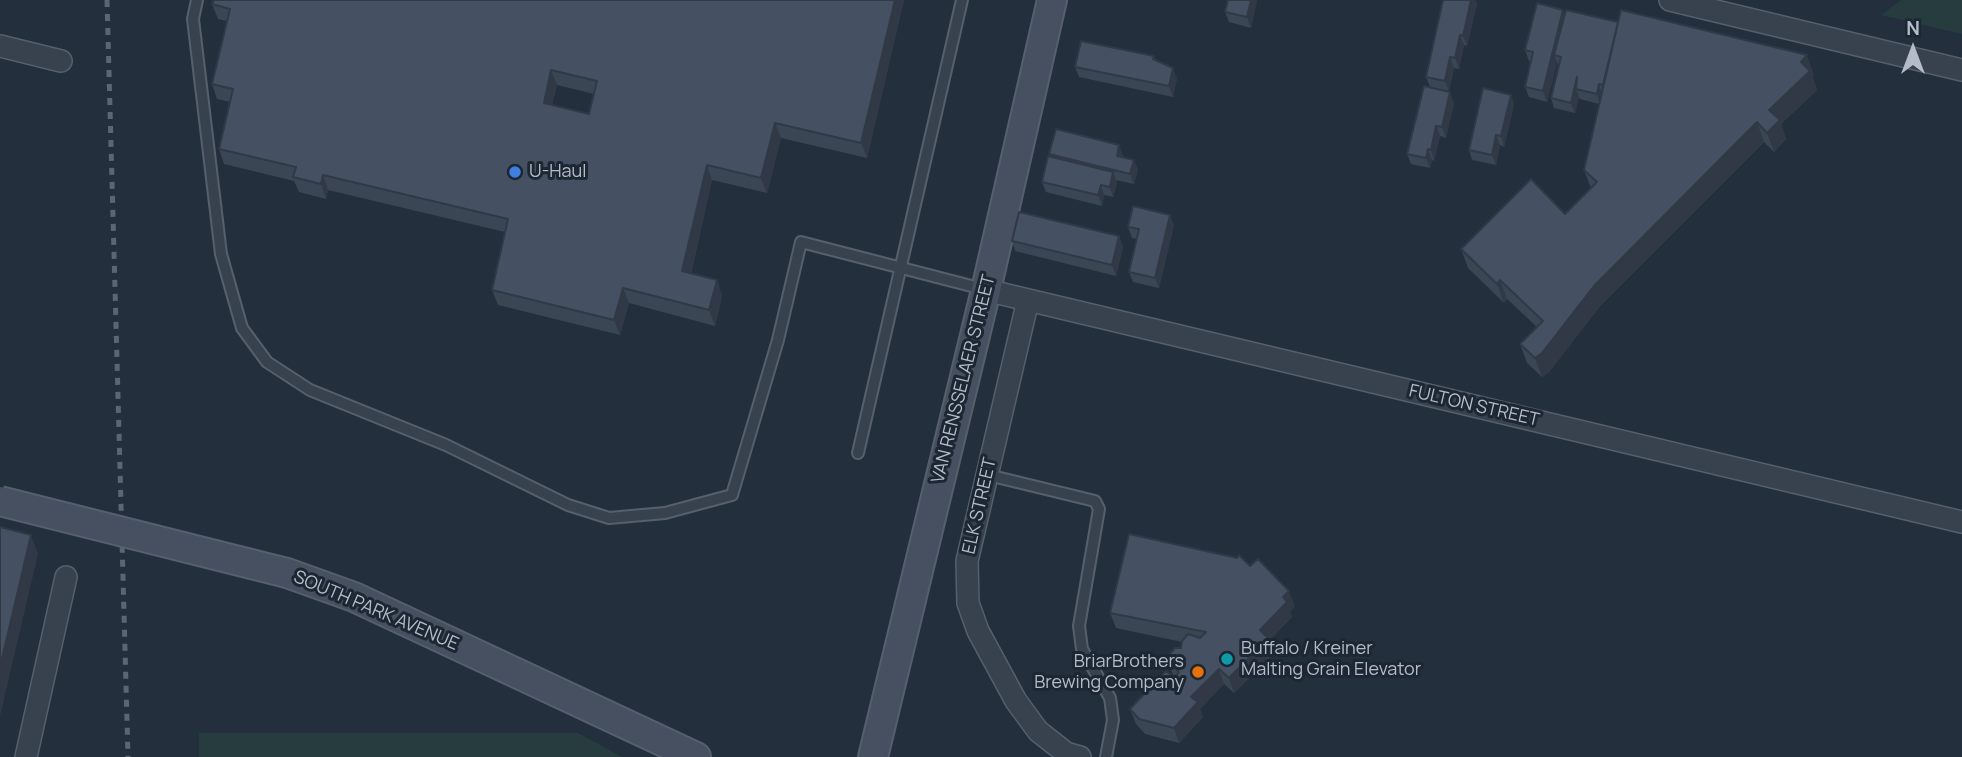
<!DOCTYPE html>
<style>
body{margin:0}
#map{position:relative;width:1962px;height:757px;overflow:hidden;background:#242f3e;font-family:Manrope,sans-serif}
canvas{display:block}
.north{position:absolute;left:1878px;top:14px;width:70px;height:70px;-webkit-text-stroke:5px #1d2633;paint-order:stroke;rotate:0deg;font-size:19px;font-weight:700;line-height:28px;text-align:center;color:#b4bcc9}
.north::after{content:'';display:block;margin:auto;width:24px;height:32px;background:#b4bcc9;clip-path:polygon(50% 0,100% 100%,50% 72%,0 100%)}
</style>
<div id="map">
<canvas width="1962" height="757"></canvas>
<div class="north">N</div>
</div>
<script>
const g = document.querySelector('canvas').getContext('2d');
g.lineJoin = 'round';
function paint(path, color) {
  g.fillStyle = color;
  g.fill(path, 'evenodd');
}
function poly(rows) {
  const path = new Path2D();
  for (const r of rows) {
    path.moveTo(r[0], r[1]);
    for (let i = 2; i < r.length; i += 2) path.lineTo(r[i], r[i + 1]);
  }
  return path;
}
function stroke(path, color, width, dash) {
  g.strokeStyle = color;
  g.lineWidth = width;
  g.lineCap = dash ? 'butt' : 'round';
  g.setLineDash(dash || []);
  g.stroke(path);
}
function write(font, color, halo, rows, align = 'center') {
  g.font = font + ' Manrope,sans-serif';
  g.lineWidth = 6;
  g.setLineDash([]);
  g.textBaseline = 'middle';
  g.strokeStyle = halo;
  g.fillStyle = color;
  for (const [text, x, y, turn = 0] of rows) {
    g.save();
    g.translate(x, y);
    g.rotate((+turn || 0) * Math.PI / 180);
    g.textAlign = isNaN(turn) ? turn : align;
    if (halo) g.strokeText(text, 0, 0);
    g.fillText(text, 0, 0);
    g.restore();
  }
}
paint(poly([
 [1901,0,1962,0,1962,34,1881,15],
 [199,733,578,733,622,757,199,757]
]), '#263c3f');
const lane = poly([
 [197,0,193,19,221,254,242,328,267,362,310,390,446,445,568,505,609,518,665,513,732,495,778,340,801,242,983,289],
 [858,453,962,0],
 [988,475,1095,501,1099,509,1079,626,1082,649,1110,698,1113,720,1106,757]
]);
const street = poly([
 [1670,0,1962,70],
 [0,46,61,61],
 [986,290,1962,522],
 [1028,300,967,561,968,603,978,631,1016,701,1038,731,1066,753,1080,757],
 [26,757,66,577]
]);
const secondary = poly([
 [287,573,354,597,696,757],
 [873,757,986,290,1052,0]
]);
stroke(lane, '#565f6c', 14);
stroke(street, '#565f6c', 24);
stroke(secondary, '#565f6c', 32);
stroke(lane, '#38414e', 10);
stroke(street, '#38414e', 21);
stroke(secondary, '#465061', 28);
stroke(poly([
 [107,0,128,757]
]), '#5a6575', 5, [7, 7]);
const secondaryBridge = poly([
 [0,501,287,573]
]);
stroke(secondaryBridge, '#565f6c', 32, []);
stroke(secondaryBridge, '#465061', 28);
paint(poly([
 [904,0,867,158,781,138,767,193,712,180,691,274,717,280,722,296,715,326,629,303,620,335,498,305,492,290,505,232,328,190,326,199,299,192,294,181,224,164,219,149,230,102,217,99,212,84,227,21,218,19,212,4],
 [557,85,594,94,589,114,552,105],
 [1257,0,1251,28,1229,22,1225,12],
 [1443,0,1475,0,1477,4,1467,46,1464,45,1459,69,1454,68,1449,91,1430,87,1426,77],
 [1563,10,1565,14,1814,75,1812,76,1817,90,1781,124,1786,139,1774,152,1764,142,1601,305,1549,372,1542,377,1527,363,1520,344,1537,327,1507,299,1504,303,1468,268,1461,249,1565,214,1591,188,1584,170,1599,104,1580,99,1579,97,1575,113,1554,108,1551,98,1559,66,1557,62,1547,102,1529,97,1525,87,1531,61,1529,61,1525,50],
 [1154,56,1156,60,1177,78,1173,97,1079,77,1075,67],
 [1511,95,1514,105,1504,147,1500,145,1496,165,1472,160,1469,150],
 [1454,103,1446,138,1440,136,1434,161,1432,160,1430,168,1411,164,1407,154],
 [1049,154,1123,155,1123,157,1134,160,1138,170,1134,184,1116,180,1117,183,1113,197,1104,195,1102,206,1046,192,1042,182,1050,157],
 [1174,225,1159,288,1133,282,1129,272,1137,239,1132,238,1128,227],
 [1119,236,1123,247,1116,276,1015,251,1012,241],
 [1250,566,1295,606,1290,611,1292,617,1269,641,1274,653,1234,693,1224,684,1200,709,1203,717,1179,743,1145,734,1136,724,1130,709,1174,677,1168,662,1181,648,1182,642,1116,628,1110,613]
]), '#3b4654');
paint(poly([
 [895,0,904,0,867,158,861,143],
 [1251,0,1257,0,1251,28,1247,17],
 [1471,0,1475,0,1477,4,1467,46,1463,36],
 [1563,10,1567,21,1554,55,1557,62,1547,102,1543,91],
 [1460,35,1464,45,1459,69,1455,58],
 [1807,55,1814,75,1812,76,1817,90,1781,124,1786,139,1774,152,1767,133,1769,110,1801,62],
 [1450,57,1454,68,1449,91,1445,81],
 [1173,68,1177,78,1173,97,1169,86],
 [551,70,557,85,549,118,544,103],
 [1577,77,1576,89,1579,97,1575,113,1571,103],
 [1599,84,1602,95,1600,104,1597,94],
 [1450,92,1454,103,1446,138,1442,127],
 [1511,95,1514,105,1504,147,1501,136],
 [1757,122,1764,142,1601,305,1549,372,1542,377,1535,358,1594,286],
 [775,123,781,138,767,193,761,178],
 [1436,126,1440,136,1434,161,1431,150],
 [1496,135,1500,145,1496,165,1492,155],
 [1119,145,1123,155,1120,166,1117,156],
 [1428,149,1432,160,1430,168,1426,158],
 [1134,160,1138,170,1134,184,1130,174],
 [707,165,712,180,688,286,682,271],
 [1113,172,1117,183,1113,197,1110,187],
 [323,175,328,190,326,199,321,184],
 [1101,185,1104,195,1102,206,1098,195],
 [1170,215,1174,225,1159,288,1155,278],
 [1119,236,1123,247,1116,276,1112,265],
 [717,280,722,296,715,326,709,310],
 [1500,280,1507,299,1504,303,1497,284],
 [623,288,629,303,620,335,614,320],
 [31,535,38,554,0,716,0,667],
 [1289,591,1295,606,1290,611,1292,617,1269,641,1274,653,1234,693,1229,678,1260,630,1283,597],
 [1219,669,1224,684,1200,709,1203,717,1179,743,1174,728,1191,697]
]), '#303945');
const building = poly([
 [214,0,895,0,861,143,775,123,761,178,707,165,682,271,717,280,709,310,623,288,614,320,492,290,508,219,323,175,321,184,293,177,296,167,219,149,233,89,212,84,230,9,212,4,214,0],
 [551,70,597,81,589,114,544,103,551,70],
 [1228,0,1251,0,1247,17,1225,12,1228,0],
 [1443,0,1471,0,1463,36,1460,35,1455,58,1450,57,1445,81,1426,77,1443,0],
 [1537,3,1563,10,1543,91,1525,87,1533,52,1525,50,1537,3],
 [1566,10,1618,22,1603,85,1599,84,1597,94,1576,89,1577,77,1571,103,1551,98,1561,57,1554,55,1566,10],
 [1621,10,1807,55,1801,62,1810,71,1769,110,1780,120,1767,133,1757,122,1594,286,1542,353,1535,358,1520,344,1543,321,1500,280,1497,284,1461,249,1531,179,1565,214,1597,182,1584,170,1621,10],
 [1081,41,1154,56,1153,59,1173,68,1169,86,1075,67,1081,41],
 [1424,86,1450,92,1442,127,1436,126,1431,150,1428,149,1426,158,1407,154,1424,86],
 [1483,88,1511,95,1501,136,1496,135,1492,155,1469,150,1483,88],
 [1056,129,1119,145,1117,156,1134,160,1130,174,1049,154,1056,129],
 [1048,156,1113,172,1110,187,1101,185,1098,195,1042,182,1048,156],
 [1133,206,1170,215,1155,278,1129,272,1139,229,1128,227,1133,206],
 [1019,212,1119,236,1112,265,1012,241,1019,212],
 [0,527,31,535,0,667,0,527],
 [1129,534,1237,558,1239,555,1250,566,1258,559,1289,591,1283,597,1287,602,1260,630,1268,638,1229,678,1219,669,1191,697,1198,702,1174,728,1139,719,1130,709,1166,671,1174,678,1179,672,1168,662,1169,655,1175,648,1181,648,1182,641,1188,634,1200,638,1206,632,1110,613,1129,534]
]);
paint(building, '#455162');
stroke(building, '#303945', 2);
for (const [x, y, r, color] of [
 [515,172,7,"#3f7fe0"],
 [1227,659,7,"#0f9aa8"],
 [1198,672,7,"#e8710a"]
]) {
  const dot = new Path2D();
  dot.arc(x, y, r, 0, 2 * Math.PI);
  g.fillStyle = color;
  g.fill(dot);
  stroke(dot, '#1d2633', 2.5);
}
write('18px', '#b4bcc9', '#1d2633', [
 ["U-Haul",529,172],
 ["Buffalo / Kreiner",1241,649],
 ["Malting Grain Elevator",1241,670],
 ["BriarBrothers",1184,662,"right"],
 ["Brewing Company",1184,683,"right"]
], 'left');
write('18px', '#b4bcc9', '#1d2633', [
 ["VAN RENSSELAER STREET",964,379,-76],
 ["FULTON STREET",1474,406,13],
 ["ELK STREET",980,506,-77],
 ["SOUTH PARK AVENUE",376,611,23]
]);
</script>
